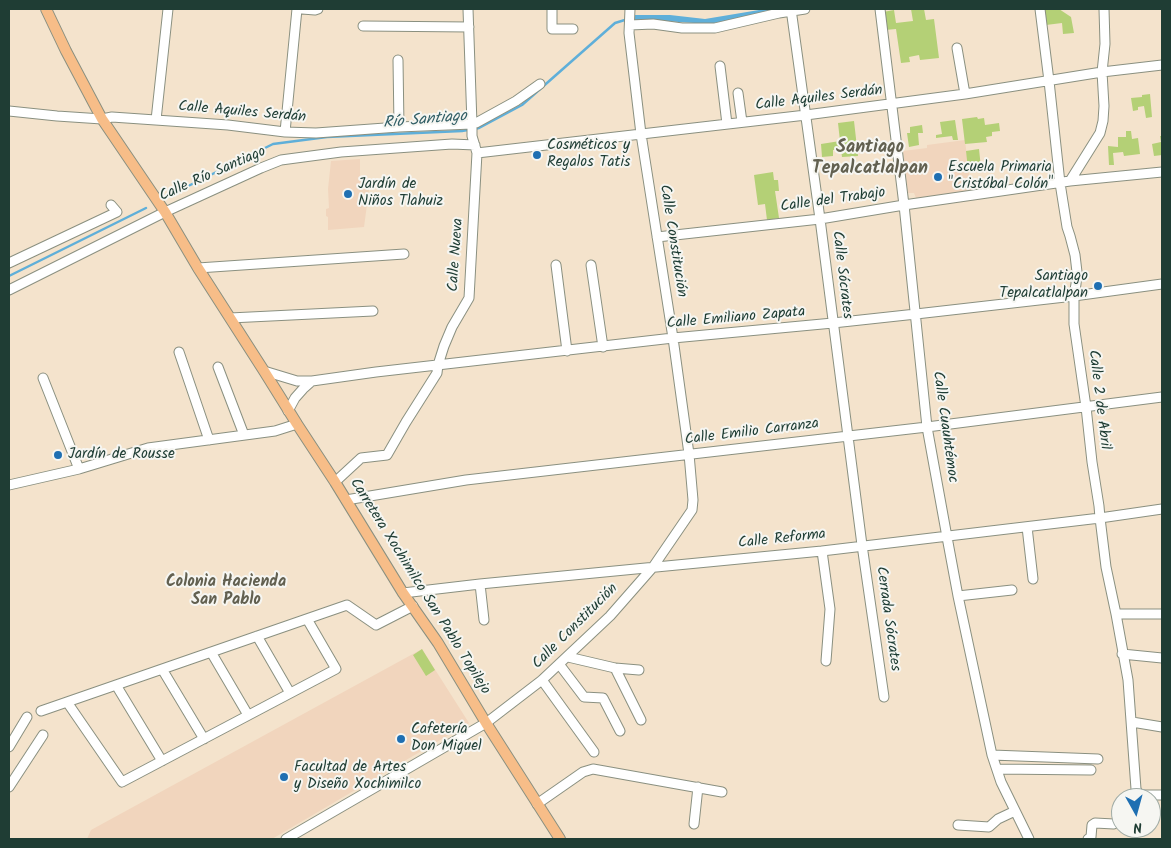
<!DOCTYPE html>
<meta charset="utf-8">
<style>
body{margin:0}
#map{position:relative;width:1171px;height:848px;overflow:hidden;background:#f4e3cc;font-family:Kalam,sans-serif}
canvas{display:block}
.frame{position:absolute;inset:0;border:10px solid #1f3d34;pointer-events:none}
.north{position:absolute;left:1111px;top:788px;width:50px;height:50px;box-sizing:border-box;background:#f6f6f2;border:1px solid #a0aca6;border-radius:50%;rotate:173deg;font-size:14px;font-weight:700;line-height:20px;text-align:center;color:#1f3d34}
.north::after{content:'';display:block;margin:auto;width:18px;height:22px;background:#1f6fb2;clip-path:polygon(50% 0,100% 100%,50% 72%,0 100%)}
</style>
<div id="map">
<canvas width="1171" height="848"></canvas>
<div class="frame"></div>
<div class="north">N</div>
</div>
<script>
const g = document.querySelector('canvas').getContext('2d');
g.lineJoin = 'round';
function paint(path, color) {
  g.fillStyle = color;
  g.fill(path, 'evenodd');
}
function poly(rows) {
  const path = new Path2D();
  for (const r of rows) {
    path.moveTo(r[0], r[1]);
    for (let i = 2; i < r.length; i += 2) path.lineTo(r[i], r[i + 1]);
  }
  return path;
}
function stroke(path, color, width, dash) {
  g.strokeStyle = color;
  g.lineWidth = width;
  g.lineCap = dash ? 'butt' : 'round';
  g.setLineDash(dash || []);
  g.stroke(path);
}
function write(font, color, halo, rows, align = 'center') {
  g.font = font + ' Kalam,sans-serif';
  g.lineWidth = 4;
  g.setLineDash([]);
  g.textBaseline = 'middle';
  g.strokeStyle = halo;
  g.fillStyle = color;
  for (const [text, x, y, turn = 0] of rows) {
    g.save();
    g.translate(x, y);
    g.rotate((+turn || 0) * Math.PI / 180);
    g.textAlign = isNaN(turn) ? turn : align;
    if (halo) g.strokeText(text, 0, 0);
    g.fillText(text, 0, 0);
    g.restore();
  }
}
paint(poly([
 [965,140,971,191,916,198,914,193,908,193,903,151,927,148,927,145],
 [360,159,360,180,365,179,370,182,364,227,328,230,328,217,326,216,326,209,329,208,328,189,331,161],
 [422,649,469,723,272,839,87,839,91,830]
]), '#f1d5bd');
paint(poly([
 [911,9,924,9,926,20,934,19,939,58,920,60,919,55,909,57,910,62,901,63,896,29,885,30,883,12,894,10,896,23,913,21],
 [1044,9,1059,9,1071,17,1074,33,1063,34,1062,23,1046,25],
 [1150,94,1152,117,1146,118,1144,106,1138,107,1138,110,1133,111,1131,98,1142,97,1142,95],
 [977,117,978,119,984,118,985,125,999,123,1000,131,992,132,992,136,986,137,987,142,965,144,962,119],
 [955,120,958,140,953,140,952,136,936,138,936,135,942,134,940,122],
 [854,121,858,156,842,157,841,149,833,150,833,156,822,157,821,144,840,141,838,123],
 [922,125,923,133,918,133,919,145,909,147,907,133,910,133,910,127],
 [1126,131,1131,131,1132,139,1138,138,1140,154,1124,156,1123,152,1113,153,1114,165,1109,165,1108,146,1118,147,1118,137,1126,137],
 [1160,136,1162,136,1162,155,1154,156,1152,144,1161,142],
 [979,149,981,168,968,169,966,151],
 [773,172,774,180,778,180,779,191,775,191,779,218,767,220,765,204,758,205,754,175],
 [422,649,435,670,426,676,413,655]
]), '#b4d076');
paint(poly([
 [765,9,773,10,769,13,709,24,664,21,632,22,633,15,670,15,705,19]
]), '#5fafd9');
stroke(poly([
 [166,197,273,144,327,137,462,131,479,128,522,105,615,23,628,19],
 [9,276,146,208]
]), '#5fafd9', 2.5);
const minor = poly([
 [302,9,315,10,318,9],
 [468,9,472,124,476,123,516,101,540,84],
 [552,9,552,29,573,29],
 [791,9,820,219,862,545,884,697],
 [880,9,904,205,927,427,947,537,958,596,992,755,1001,782,1029,839],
 [1040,9,1049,81,1060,183,1067,227,1070,236,1075,255,1077,272,1076,284,1074,296,1074,324,1086,407,1092,462,1099,506,1100,518,1106,567,1116,614,1128,680,1136,789,1139,795,1162,795],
 [630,25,653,24,682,28,715,28,779,13,805,9],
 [363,26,469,27],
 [957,48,965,94],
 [398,60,399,127],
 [720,66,727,124],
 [738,93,742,122],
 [9,111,57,116,102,119,112,117,228,125,285,132,316,133,399,127,472,124,472,136,477,153,469,298,452,327,444,346,438,365,437,373,406,422,387,455,361,458,335,482],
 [156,120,168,9],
 [285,132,297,9],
 [477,153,806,115,965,94,1102,72,1162,65],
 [1070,181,1100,133,1103,121,1104,106,1102,72,1105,44,1104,9],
 [657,237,820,219,904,205,1070,181,1162,172],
 [9,263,117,212,111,205],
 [556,265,567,351],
 [591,265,603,347],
 [198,268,404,254],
 [9,290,165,212,261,168,281,160,341,152,452,144,475,145],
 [230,318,373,311],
 [179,352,209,440],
 [218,367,244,435],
 [264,371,297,381,312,381,376,372,673,338,833,323,916,314,1074,296,1162,284],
 [43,378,79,469],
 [288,411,295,398,303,389,312,381],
 [9,485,79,469,148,448,275,431,297,424],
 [346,500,466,480,927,427,1162,397],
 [1027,527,1033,579],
 [822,551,830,609,826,661],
 [480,584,484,620],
 [403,593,480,584,822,551,1100,518,1162,509],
 [958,596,1012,590],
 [1116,614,1162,614],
 [257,636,290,693],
 [211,652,248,715],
 [1122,654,1162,658],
 [568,657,615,668,639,670],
 [559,664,584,697,603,698,620,731],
 [615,668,641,720],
 [162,669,204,739],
 [542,680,594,752],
 [116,685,162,761],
 [67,702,122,782,336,669,307,619],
 [41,711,347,605,376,625,413,606],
 [1132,722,1162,727],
 [9,747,27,717],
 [992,755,1098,759],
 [997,769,1091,770],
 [9,787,43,735],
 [537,804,583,772,593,769,722,792],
 [694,824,698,787],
 [958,825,989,827,998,819,1015,811],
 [286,839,486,723,542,680,610,616,653,567,692,510,693,500,689,454,673,338,641,134,629,33,630,9],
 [1088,839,1091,837,1092,825,1095,823,1114,824]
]);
const major = poly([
 [46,9,66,51,102,119,165,212,198,268,264,371,297,424,335,482,403,593,438,643,486,723,560,839]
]);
stroke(minor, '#8a9080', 11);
stroke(major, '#8a9080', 12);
stroke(minor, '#fff', 9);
stroke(major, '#f7bd88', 10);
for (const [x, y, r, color] of [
 [537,155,5,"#1f6fb2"],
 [938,177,5,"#1f6fb2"],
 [348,194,5,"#1f6fb2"],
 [1098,286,5,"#1f6fb2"],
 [58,455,5,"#1f6fb2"],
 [401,739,5,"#1f6fb2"],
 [284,777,5,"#1f6fb2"]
]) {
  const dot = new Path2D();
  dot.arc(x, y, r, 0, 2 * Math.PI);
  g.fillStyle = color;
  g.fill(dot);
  stroke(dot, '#f6f6f2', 2);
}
write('15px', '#1f3d34', '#f6f6f2', [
 ["Calle Aquiles Serdán",819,99,-7],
 ["Calle Aquiles Serdán",242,113,5],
 ["Calle Río Santiago",213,175,-24],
 ["Calle del Trabajo",833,201,-8],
 ["Calle Constitución",672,241,81],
 ["Calle Nueva",457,255,-86],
 ["Calle Sócrates",841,275,83],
 ["Calle Emiliano Zapata",736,319,-5],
 ["Calle 2 de Abril",1098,400,83],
 ["Calle Cuauhtémoc",944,427,82],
 ["Calle Emilio Carranza",752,433,-7],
 ["Calle Reforma",782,540,-6],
 ["Carretera Xochimilco San Pablo Topilejo",419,587,58],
 ["Cerrada Sócrates",887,619,82],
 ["Calle Constitución",576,627,-45]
]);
write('15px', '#1f3d34', '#f6f6f2', [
 ["Cosméticos y",547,146],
 ["Regalos Tatis",547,163],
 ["Escuela Primaria",948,168],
 ["\"Cristóbal Colón\"",948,185],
 ["Jardín de",358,185],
 ["Niños Tlahuiz",358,202],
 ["Santiago",1088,277,"right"],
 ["Tepalcatlalpan",1088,294,"right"],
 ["Jardín de Rousse",68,455],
 ["Cafetería",411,730],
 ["Don Miguel",411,747],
 ["Facultad de Artes",294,768],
 ["y Diseño Xochimilco",294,785]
], 'left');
write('italic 16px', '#325f66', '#f6f6f2', [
 ["Río Santiago",425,121,-5]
]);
write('bold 16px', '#626050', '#f6f6f2', [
 ["Colonia Hacienda",226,583],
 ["San Pablo",226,601]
]);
write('bold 18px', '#626050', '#f6f6f2', [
 ["Santiago",870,149],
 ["Tepalcatlalpan",870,170]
]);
</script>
